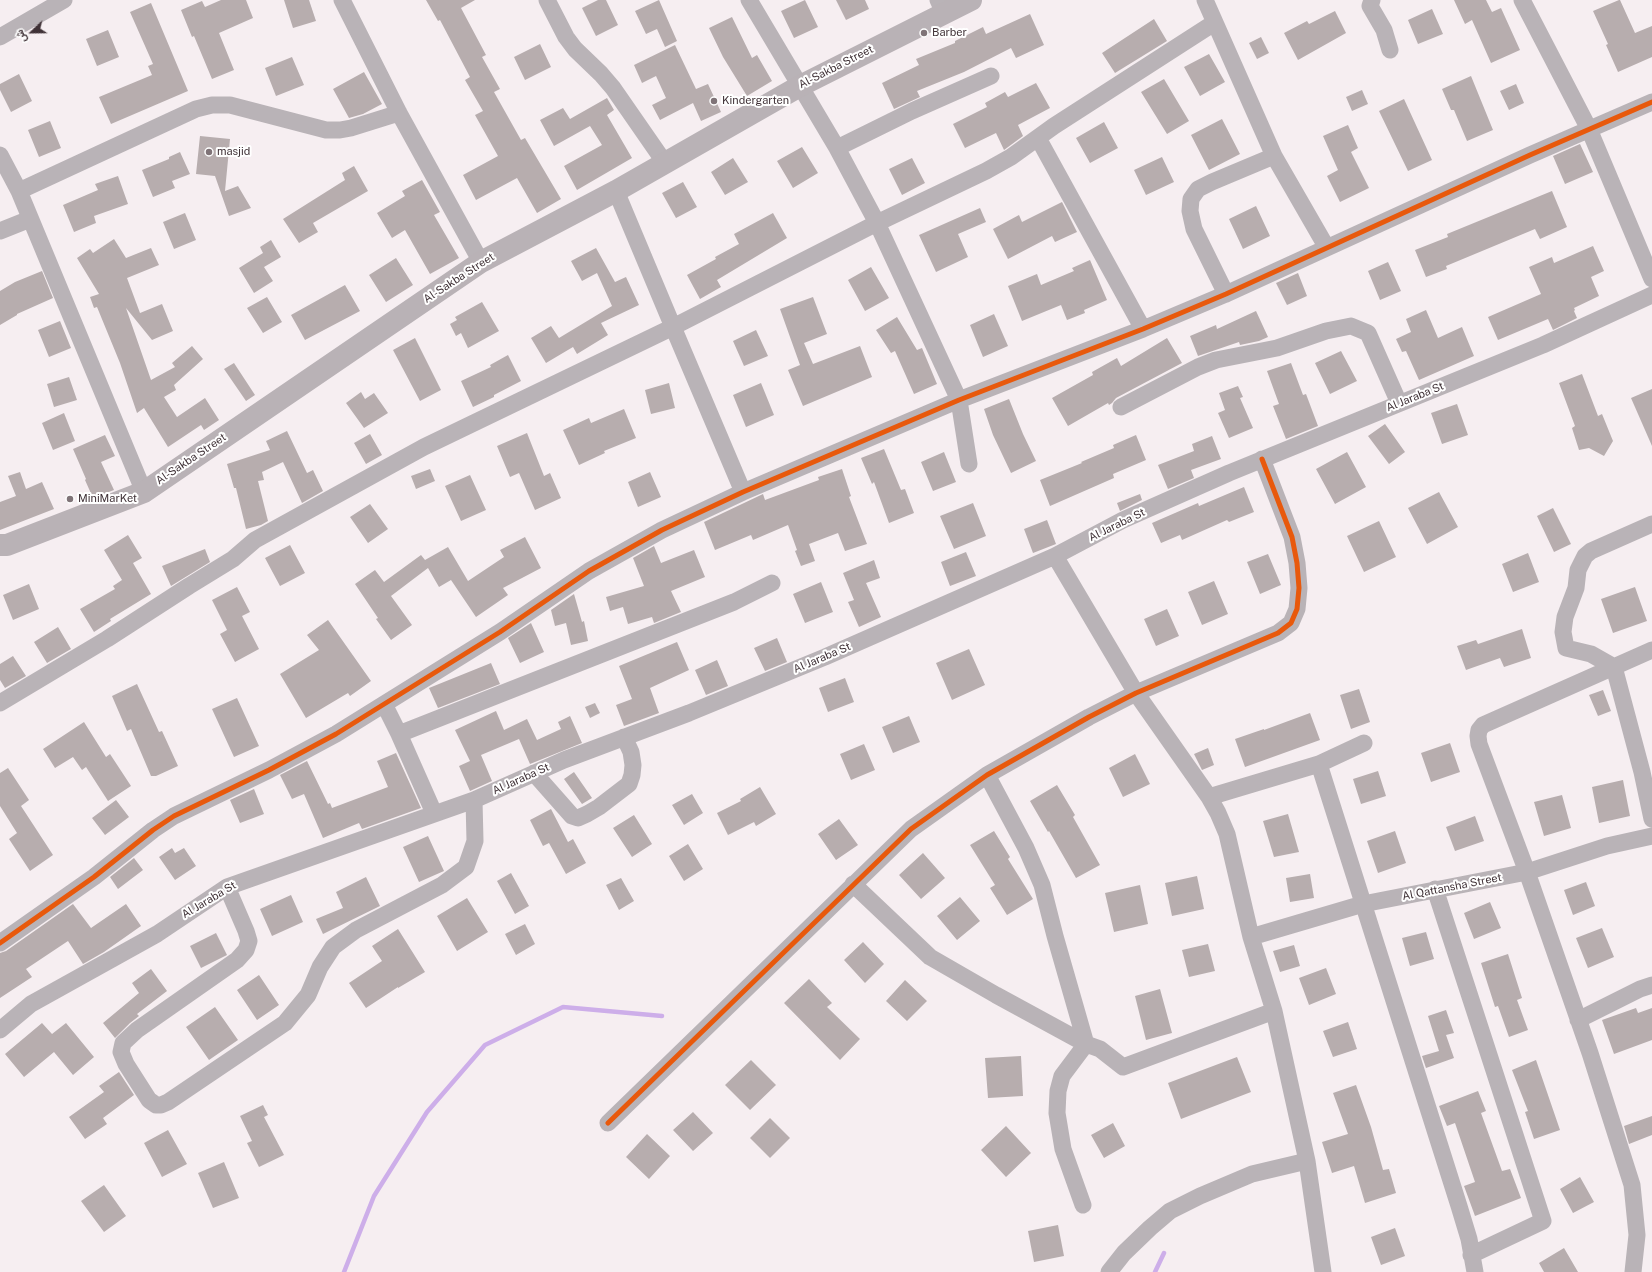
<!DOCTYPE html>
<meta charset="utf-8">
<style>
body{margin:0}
#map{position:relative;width:1652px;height:1272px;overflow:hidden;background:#f6eef1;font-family:"Public Sans",Vazirmatn,sans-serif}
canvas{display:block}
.north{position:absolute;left:12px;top:12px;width:40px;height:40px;-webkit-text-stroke:3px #fff;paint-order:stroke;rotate:248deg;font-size:11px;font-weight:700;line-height:16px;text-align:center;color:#3f3136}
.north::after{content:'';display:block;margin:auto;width:14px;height:18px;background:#3f3136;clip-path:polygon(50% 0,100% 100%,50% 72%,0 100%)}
</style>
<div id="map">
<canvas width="1652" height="1272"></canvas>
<div class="north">ش</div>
</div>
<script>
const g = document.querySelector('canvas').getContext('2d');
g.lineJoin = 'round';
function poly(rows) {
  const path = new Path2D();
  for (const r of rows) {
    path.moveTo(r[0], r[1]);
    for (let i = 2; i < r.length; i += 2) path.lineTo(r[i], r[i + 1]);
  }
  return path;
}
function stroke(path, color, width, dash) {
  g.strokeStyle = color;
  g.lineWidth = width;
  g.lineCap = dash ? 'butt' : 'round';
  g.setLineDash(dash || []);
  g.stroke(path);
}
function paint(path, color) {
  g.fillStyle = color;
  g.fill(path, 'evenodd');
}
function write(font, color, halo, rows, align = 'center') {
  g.font = font + ' "Public Sans",sans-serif';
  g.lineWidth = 4;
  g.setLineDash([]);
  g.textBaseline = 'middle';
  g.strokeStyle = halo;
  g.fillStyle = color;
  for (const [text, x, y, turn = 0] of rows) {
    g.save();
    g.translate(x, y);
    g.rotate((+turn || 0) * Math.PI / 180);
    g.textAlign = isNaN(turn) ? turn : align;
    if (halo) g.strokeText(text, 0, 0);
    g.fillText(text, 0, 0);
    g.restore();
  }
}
stroke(poly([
 [344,1272,374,1196,427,1112,485,1045,563,1007,662,1016],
 [1155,1272,1164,1253]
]), '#cdaee9', 4.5);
paint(poly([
 [221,0,246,0,253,18,219,33,234,70,212,79,194,36,192,37,181,10,202,1,205,7],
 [284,0,309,0,316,21,293,28],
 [426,0,475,0,461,8,486,55,482,57,500,89,494,92,521,140,525,138,561,199,537,213,517,178,476,200,463,175,498,156,475,115,483,111,465,80,470,77,440,20,438,21],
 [598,0,606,0,618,25,596,36,582,8],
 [659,0,677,41,665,47,657,29,646,34,635,11],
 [805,0,818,27,794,38,781,11],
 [836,0,865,0,869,9,846,20],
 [1454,0,1486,0,1492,12,1501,8,1520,50,1491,63,1472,20,1465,24],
 [1619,0,1620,0,1635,33,1652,26,1652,57,1618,72,1606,45,1608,44,1593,11],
 [151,3,188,91,111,124,99,97,152,75,148,66,153,64,130,12],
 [1432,9,1443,34,1418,44,1408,20],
 [1335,11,1346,33,1298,60,1284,33,1307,21,1309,24],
 [1030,14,1044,45,1016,58,1011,48,964,72,917,91,920,97,894,109,882,83,919,65,916,59,955,43,955,41,983,27,986,34],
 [732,17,752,58,757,55,772,81,747,96,723,57,709,28],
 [1154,19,1167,41,1115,73,1102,53],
 [108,30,119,57,97,66,86,39],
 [1261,37,1269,53,1257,59,1249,43],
 [540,44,551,67,525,80,514,57],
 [675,45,696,89,708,84,721,112,701,121,693,103,660,120,652,105,666,98,656,76,642,83,634,65],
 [1209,54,1225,82,1200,96,1184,67],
 [292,57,304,85,276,96,265,68],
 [364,72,382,104,363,114,349,118,333,89],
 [19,74,32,101,11,112,0,90,0,84],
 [1471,76,1493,130,1467,141,1454,110,1451,110,1442,89],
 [1164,79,1189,121,1167,134,1141,92],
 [1036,83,1050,108,1018,125,1023,136,1004,150,996,133,965,148,953,124,987,107,985,103,1005,92,1008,97],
 [1516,84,1524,103,1509,110,1500,91],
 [1362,90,1368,104,1352,111,1346,97],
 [607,98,614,110,607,115,632,158,577,190,564,166,602,145,590,126,554,146,540,120,563,108,570,119],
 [1404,99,1432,160,1408,171,1379,111],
 [1222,119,1240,154,1209,170,1191,135],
 [50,121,61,148,39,157,28,130],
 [1104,122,1118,148,1090,163,1076,138],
 [1348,125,1358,148,1351,152,1369,188,1340,202,1327,176,1338,170,1323,136],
 [200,136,230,139,225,191,238,186,251,208,229,216,215,176,196,174],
 [1580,144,1593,172,1565,184,1553,156],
 [802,147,818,173,793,188,777,161],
 [180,152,190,174,172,181,175,188,153,197,142,170,169,159,169,157],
 [1162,157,1174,182,1146,195,1134,170],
 [733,158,748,182,725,195,711,172],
 [912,158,925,183,902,195,889,169],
 [354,166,368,191,313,223,318,232,299,243,283,219,345,180,342,173],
 [118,176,128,204,94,216,96,223,74,232,63,205,98,190,95,184],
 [422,180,440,212,434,215,459,258,430,274,405,230,392,238,377,213,405,196,402,191],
 [683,182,697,207,676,218,662,193],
 [1552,191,1567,227,1540,239,1535,229,1446,266,1447,269,1426,277,1415,250,1448,237,1447,234],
 [1062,202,1077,232,1055,242,1052,236,1008,259,993,229,1019,215,1022,222],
 [1256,206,1270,236,1243,249,1229,219],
 [980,208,986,222,958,234,968,257,936,272,919,235],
 [185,213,196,240,174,249,163,222],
 [773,213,787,238,717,280,721,287,700,299,687,275,716,259,715,257,739,244,734,234],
 [114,239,126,258,151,248,159,265,127,278,140,313,162,304,173,331,152,340,126,308,151,380,175,367,172,363,192,346,203,359,174,385,176,390,164,397,177,417,205,398,219,420,204,430,201,425,168,447,144,408,137,413,120,363,97,307,94,308,90,297,99,294,77,258,90,249,93,253],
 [271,240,281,257,264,267,273,281,254,293,239,268,263,253,260,247],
 [1593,246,1604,271,1591,277,1599,296,1574,308,1575,310,1574,311,1577,318,1553,330,1548,319,1498,340,1488,317,1541,294,1529,267,1552,257,1554,263],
 [596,248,615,282,626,277,639,305,601,323,608,335,577,354,573,347,546,363,531,338,551,326,559,338,612,306,597,273,582,281,571,261],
 [396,258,413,285,386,302,369,275],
 [1090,260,1107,300,1084,310,1085,313,1067,320,1061,305,1022,321,1008,286,1037,274,1041,285,1074,271,1072,268],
 [1388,262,1401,291,1380,300,1368,271],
 [871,267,889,298,865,311,848,280],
 [42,271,53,298,17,314,17,315,0,325,0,291,15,282],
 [1298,273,1307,296,1287,305,1276,283],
 [345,285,360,311,305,340,291,315],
 [267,297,282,322,263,333,247,308],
 [813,297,827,334,804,343,813,364,860,346,872,377,803,406,788,370,800,365,780,309],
 [482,302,499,331,468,348,461,333,456,336,450,324,457,320,455,317],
 [1426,310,1438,338,1462,327,1474,356,1419,380,1406,351,1402,352,1396,339,1411,332,1406,319],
 [1256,311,1268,337,1259,341,1240,345,1239,342,1198,356,1190,336,1216,325,1217,329],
 [994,314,1008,346,983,357,970,325],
 [897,317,917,350,922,348,937,384,914,394,895,351,891,353,876,330],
 [60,321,71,348,49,357,38,330],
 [756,330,768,356,744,366,733,341],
 [415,338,441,390,420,401,393,350],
 [1167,338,1182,363,1116,398,1112,403,1109,405,1108,403,1068,426,1052,398,1093,375,1092,372,1117,358,1121,366],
 [1341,351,1357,381,1330,394,1315,363],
 [508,355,521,381,494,395,494,397,473,407,461,381,491,367,490,365],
 [234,363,255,395,246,401,224,369],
 [1291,363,1303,395,1306,394,1318,426,1286,439,1273,406,1279,404,1267,371],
 [1582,374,1598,416,1602,414,1613,441,1604,456,1589,448,1579,450,1572,428,1575,426,1559,383],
 [69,377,77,400,54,407,47,384],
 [669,383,675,408,651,414,645,390],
 [761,383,774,415,746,427,733,395],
 [1238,386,1243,397,1240,398,1253,428,1229,438,1218,413,1225,410,1219,393],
 [1652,389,1652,446,1631,398],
 [361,392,365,399,374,393,388,413,364,428,346,403],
 [1009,399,1023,434,1036,461,1011,473,993,435,984,409],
 [1457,404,1468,435,1442,444,1431,413],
 [624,409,636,438,604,451,605,453,579,465,563,430,589,418,591,423],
 [64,413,75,441,53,450,42,423],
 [1385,424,1405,452,1389,464,1368,436],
 [287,431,307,473,313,470,323,491,302,503,283,462,262,472,264,480,258,481,268,521,261,525,246,529,236,488,234,488,227,464,270,450,266,441],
 [527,433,544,476,550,473,561,498,535,510,519,473,510,477,497,446],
 [370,434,382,455,366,464,354,443],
 [105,435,115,456,101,462,114,490,93,498,85,480,86,479,73,449],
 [1136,435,1146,460,1113,474,1114,478,1050,506,1040,480,1082,463,1081,462,1114,448,1113,445],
 [1212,436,1221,459,1191,470,1194,478,1168,489,1158,465,1194,451,1192,444],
 [884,449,901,490,905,489,914,513,889,523,874,482,872,484,861,458],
 [944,452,956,482,933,491,921,462],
 [1347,452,1366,487,1335,504,1316,469],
 [430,469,435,481,416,489,411,476],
 [842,469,851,496,849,497,867,544,845,551,838,533,809,544,815,561,801,566,795,551,797,550,788,525,753,540,751,535,715,550,704,522,763,494,765,500,819,480,818,477],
 [20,472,26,489,42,482,54,509,0,530,0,502,16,496,8,476],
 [650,472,661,497,638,507,628,482],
 [470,475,486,510,461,521,445,486],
 [1244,487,1254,512,1229,522,1227,520,1182,540,1180,535,1161,543,1152,523,1198,503,1199,506],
 [1439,492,1458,527,1427,544,1408,508],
 [1140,494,1142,500,1120,511,1117,503],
 [973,503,986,536,954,549,940,516],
 [370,504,388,529,368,543,350,517],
 [1553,508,1571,544,1554,552,1537,516],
 [1047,520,1056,544,1033,553,1024,529],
 [1379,521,1396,557,1364,572,1347,536],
 [128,535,142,558,133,563,151,594,110,619,111,621,94,632,80,609,115,589,113,586,122,580,104,550],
 [525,537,541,568,503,588,508,595,476,617,451,580,439,587,428,568,391,596,412,625,391,640,376,619,378,618,355,584,375,570,384,582,421,555,425,560,448,547,468,581,504,557,500,550],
 [290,545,305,573,280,586,265,558],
 [654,546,661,563,694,550,705,577,671,591,681,612,654,623,652,617,628,624,623,607,610,611,606,597,644,586,633,558],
 [205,549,210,562,171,586,162,566],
 [966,552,976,576,950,586,941,562],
 [1528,553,1539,582,1513,592,1502,564],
 [1268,554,1281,585,1260,594,1247,562],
 [874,560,880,578,866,583,881,617,859,627,848,602,854,600,843,573],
 [1214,581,1228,614,1202,625,1188,592],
 [821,582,833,612,805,623,793,594],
 [29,584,39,609,13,620,3,595],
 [237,587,250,612,242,616,259,649,235,662,220,634,227,630,212,600],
 [1635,587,1647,621,1613,633,1601,599],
 [574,594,582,622,584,621,588,641,571,645,566,623,555,626,551,610],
 [1167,609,1179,636,1156,646,1144,619],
 [328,620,371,681,350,696,348,693,306,718,280,674,319,650,307,635],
 [531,623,544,652,520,663,508,638],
 [58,627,71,649,47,663,34,642],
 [1522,629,1531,658,1504,667,1500,658,1466,670,1457,646,1476,640,1478,644],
 [777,638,787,662,765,671,754,648],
 [677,642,689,670,650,688,659,713,624,726,616,705,632,699,619,666],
 [969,649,985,685,952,700,936,663],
 [13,656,26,676,5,688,0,680,0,664],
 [717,660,728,686,706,695,695,670],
 [491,663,500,684,438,708,429,688],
 [845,678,854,702,828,712,819,688],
 [137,684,159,732,162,731,178,766,156,776,151,776,131,729,127,731,112,696],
 [1359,689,1370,722,1351,729,1340,695],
 [1603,690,1611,711,1598,716,1589,695],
 [237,698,259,746,234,757,212,709],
 [595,703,600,713,590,718,585,707],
 [496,711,504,730,527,719,537,740,561,729,558,722,570,716,582,743,530,764,519,739,481,755,492,781,470,791,459,766,470,761,455,730],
 [1310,713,1320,740,1245,767,1235,739,1264,729,1264,730],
 [909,716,920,742,893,753,882,727],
 [84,722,106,757,110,754,131,786,108,801,86,767,82,770,73,757,55,768,43,749],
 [1450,743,1460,772,1431,782,1421,753],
 [864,744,875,770,851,780,840,754],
 [1208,748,1214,765,1202,770,1194,754],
 [396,753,421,808,362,829,359,823,323,838,304,794,292,799,280,775,307,761,328,804,330,803,332,808,388,787,377,761],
 [1135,754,1150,784,1123,797,1109,768],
 [8,768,29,800,21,806,53,855,30,871,9,839,17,833,0,806,0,773],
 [1378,771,1386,796,1361,804,1353,779],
 [574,772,592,798,582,804,564,779],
 [1623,780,1630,816,1599,823,1592,787],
 [1057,785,1075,815,1073,817,1100,865,1076,878,1049,831,1048,832,1030,801],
 [760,787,776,814,756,826,754,822,728,835,717,813,741,801,740,799],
 [254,789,264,814,240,823,230,800],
 [692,794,703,813,684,825,672,805],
 [1562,795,1571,828,1544,836,1534,802],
 [116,800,129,817,105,835,92,818],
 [551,809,568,842,573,839,586,863,566,874,549,843,543,846,530,820],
 [1288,814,1299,852,1274,857,1263,821],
 [634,815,652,844,632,857,613,828],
 [1475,816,1484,841,1455,851,1446,827],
 [839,819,858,845,836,860,818,834],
 [994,831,1010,857,1008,859,1033,899,1007,915,990,888,995,885,970,845],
 [1395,831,1406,863,1378,873,1367,841],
 [428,836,444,871,419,882,403,847],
 [688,844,703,869,684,881,669,856],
 [172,848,175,853,184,848,196,866,175,880,159,857],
 [923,853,945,878,921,899,899,875],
 [134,858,143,870,118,889,110,877],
 [511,873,529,906,515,914,497,881],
 [1310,874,1314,898,1290,902,1286,878],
 [1197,876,1204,909,1172,916,1165,883],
 [366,877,380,906,323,934,316,919,343,908,336,892],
 [621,878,634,901,619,910,606,885],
 [1586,882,1595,906,1573,915,1564,890],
 [1140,885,1148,924,1114,932,1105,893],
 [291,895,303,922,272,936,260,909],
 [960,897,980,921,957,940,937,916],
 [467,898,488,932,457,951,437,916],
 [1490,902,1501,928,1474,939,1464,913],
 [73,904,91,928,126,904,141,926,104,952,83,964,68,941,26,969,32,977,0,998,0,953,6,951],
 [525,924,535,944,516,955,505,934],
 [1602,928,1614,957,1588,968,1576,938],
 [398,929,425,972,398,988,398,987,366,1008,349,983,382,961,372,946],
 [1426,932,1434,959,1410,966,1402,938],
 [216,933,227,955,201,968,190,946],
 [863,942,884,964,865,983,844,960],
 [1208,944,1215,971,1189,977,1182,950],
 [1294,945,1300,966,1280,972,1273,951],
 [1508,954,1522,998,1517,1000,1528,1030,1509,1037,1498,1006,1495,1007,1481,963],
 [1326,968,1336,994,1309,1005,1299,978],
 [151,969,167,991,137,1014,139,1016,130,1023,115,1038,103,1023,139,993,132,983],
 [259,975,279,1005,257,1020,237,990],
 [809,979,832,1003,827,1007,860,1039,840,1060,784,1003],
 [905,980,927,1001,907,1021,886,1001],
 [1160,989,1172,1033,1146,1040,1135,996],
 [215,1007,238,1040,209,1060,186,1027],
 [1636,1008,1638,1013,1652,1008,1652,1040,1614,1054,1602,1020],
 [1446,1010,1454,1033,1446,1035,1454,1058,1426,1068,1422,1056,1439,1051,1428,1016],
 [1348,1022,1357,1049,1333,1057,1323,1031],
 [42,1023,52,1034,66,1023,94,1057,73,1075,54,1052,24,1077,5,1054],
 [1021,1056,1023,1096,988,1098,985,1058],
 [1237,1057,1251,1092,1181,1119,1168,1083],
 [751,1060,776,1085,750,1110,725,1085],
 [1536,1060,1560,1130,1534,1139,1525,1112,1528,1111,1512,1070],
 [119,1072,134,1095,103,1118,107,1124,85,1139,69,1117,104,1092,99,1086],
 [1356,1085,1371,1127,1383,1170,1389,1169,1396,1193,1365,1203,1354,1166,1332,1173,1322,1142,1348,1134,1333,1093],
 [1478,1091,1486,1111,1481,1113,1502,1171,1510,1169,1521,1198,1475,1216,1464,1186,1475,1182,1455,1123,1447,1126,1439,1106],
 [263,1105,268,1115,264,1117,284,1155,259,1167,247,1143,252,1141,240,1116],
 [693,1112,713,1133,693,1151,673,1130],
 [1652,1116,1652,1135,1629,1144,1624,1126],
 [770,1118,790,1138,770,1158,750,1138],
 [1113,1123,1125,1146,1104,1158,1091,1135],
 [1006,1126,1031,1153,1006,1177,981,1150],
 [168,1130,187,1164,162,1177,144,1143],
 [647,1134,670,1156,649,1179,626,1157],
 [224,1162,239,1198,213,1208,198,1173],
 [1580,1177,1594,1202,1573,1213,1560,1189],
 [104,1185,126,1216,104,1232,81,1201],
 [1058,1225,1064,1256,1034,1262,1028,1231],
 [1395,1228,1405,1256,1381,1265,1371,1237],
 [1564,1248,1578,1272,1544,1272,1539,1263]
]), '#b7adae');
stroke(poly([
 [342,0,399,113,481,262],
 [547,0,566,37,575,49,601,74,613,88,665,163],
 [749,0,837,148,877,223,959,400,969,464],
 [938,0,944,13],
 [1205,0,1274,156,1327,248],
 [1372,0,1370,6,1384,30,1390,50],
 [1522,0,1589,129,1652,279],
 [0,37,64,0],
 [1038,138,1143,329],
 [837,148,912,111,991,76],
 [0,155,19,191,144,492],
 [19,191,196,109,212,105,230,105,326,130,340,130,351,128,399,113],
 [0,231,30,219],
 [1226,294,1194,229,1190,211,1191,199,1198,189,1212,182,1274,156],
 [1121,407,1198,367,1216,360,1277,348,1326,331,1351,326,1368,333,1399,403],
 [743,492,673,327,877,223,986,171,1011,157,1054,126,1214,23],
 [1652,524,1591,551,1585,556,1578,570,1576,588,1565,617,1563,632,1566,648,1591,654,1614,667,1642,772,1652,819],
 [1055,556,1136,693,1209,797,1218,813,1227,834,1251,937,1274,1011,1307,1161,1323,1272],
 [0,703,107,639,189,586,233,559,255,540,424,447,673,327,616,191],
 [384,704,399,734,434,813],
 [399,734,734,602,772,583],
 [1319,764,1459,1206,1469,1239,1475,1272],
 [534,773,572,816,578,818,587,814,599,807,629,784,632,775,633,765,631,752,624,737],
 [987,775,1026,848,1042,885,1055,936,1086,1044,1062,1076,1058,1091,1057,1113,1063,1149,1083,1205],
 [1209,797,1319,764,1364,743],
 [853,884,930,957,996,995,1086,1044,1100,1049,1123,1067,1274,1011],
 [227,887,246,931,249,941,246,950,237,960,137,1030,123,1043,121,1052,126,1064,149,1100,156,1105,161,1105,168,1102,285,1023,308,995,320,967,333,947,356,930,442,885,466,867,475,841,474,800],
 [1435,889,1543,1221,1471,1255],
 [1251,937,1363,904,1527,872,1607,846,1652,836],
 [0,943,94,877,153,830,174,816,269,770,336,734,500,632,589,571,662,530,743,492,959,400,1143,329,1226,294,1530,155,1652,102],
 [1578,1020,1640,989,1652,985],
 [0,1030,31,1004,157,934,227,887,474,800,564,760,689,713,825,657,1055,556,1123,520,1229,473,1543,345,1652,295],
 [608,1123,911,829,987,775,1089,717,1136,693,1278,633,1291,623,1297,609,1299,588,1297,563,1292,537,1262,459],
 [1109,1272,1124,1253,1150,1228,1170,1211,1200,1196,1252,1174,1307,1161],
 [1633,1272,1637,1235,1632,1185,1590,1053,1527,872,1479,744,1478,736,1479,730,1483,725,1652,650]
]), '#b9b3b7', 17);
stroke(poly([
 [0,545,7,545,144,492,481,262,616,191,800,86,971,0]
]), '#b9b2b6', 22);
stroke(poly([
 [0,943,94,877,153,830,174,816,269,770,336,734,500,632,589,571,662,530,743,492,959,400,1143,329,1226,294,1530,155,1652,102],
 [608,1123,911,829,987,775,1089,717,1136,693,1278,633,1291,623,1297,609,1299,588,1297,563,1292,537,1262,459]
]), '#e8590c', 5);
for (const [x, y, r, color] of [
 [924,33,4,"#7f7377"],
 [714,101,4,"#7f7377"],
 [209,152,4,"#7f7377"],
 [70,499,4,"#7f7377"]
]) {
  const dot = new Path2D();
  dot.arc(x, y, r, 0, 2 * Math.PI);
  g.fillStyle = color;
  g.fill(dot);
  stroke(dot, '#fff', 1.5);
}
write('11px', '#3f3136', '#fff', [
 ["Barber",932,33],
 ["Kindergarten",722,101],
 ["masjid",217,152],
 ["MiniMarKet",78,499]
], 'left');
write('11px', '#3f3136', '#fff', [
 ["Al-Sakba Street",836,67,-27],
 ["Al-Sakba Street",459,278,-33],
 ["Al Jaraba St",1415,397,-22],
 ["Al-Sakba Street",191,459,-34],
 ["Al Jaraba St",1117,525,-26],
 ["Al Jaraba St",822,658,-23],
 ["Al Jaraba St",521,779,-24],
 ["Al Qattansha Street",1452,887,-11],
 ["Al Jaraba St",209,900,-31]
]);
</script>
